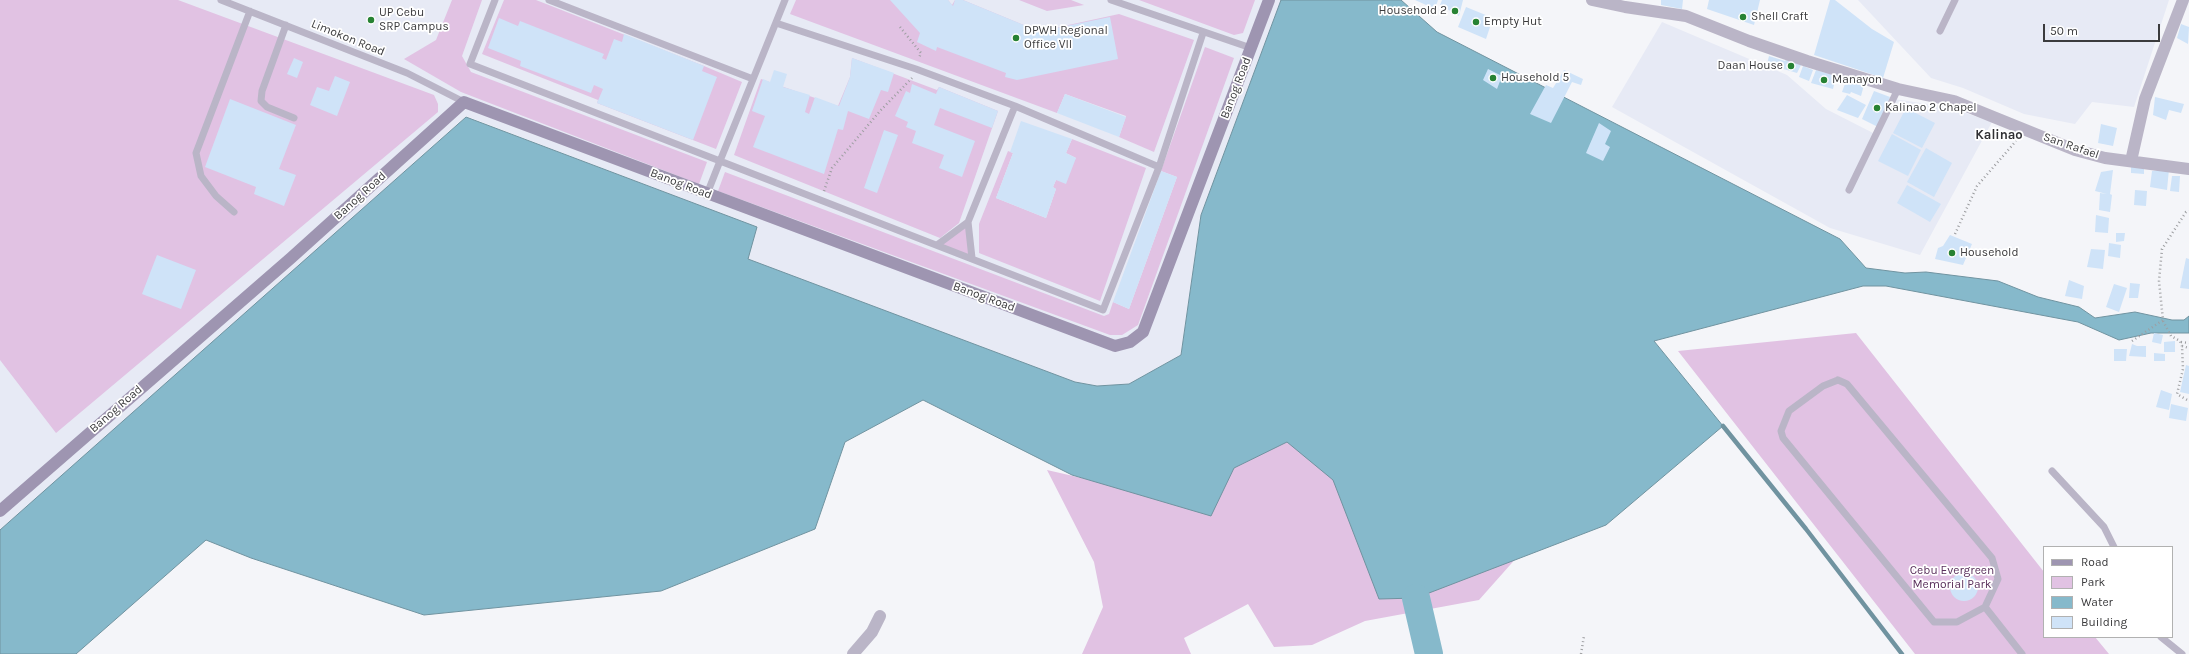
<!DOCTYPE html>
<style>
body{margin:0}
#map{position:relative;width:2189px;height:654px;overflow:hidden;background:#f4f5f9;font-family:Karla,sans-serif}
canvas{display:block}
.legend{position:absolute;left:2043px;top:546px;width:130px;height:92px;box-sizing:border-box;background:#fff;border:1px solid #b1b1b1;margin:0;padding:5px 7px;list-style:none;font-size:12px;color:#3b3b3d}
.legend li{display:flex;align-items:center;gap:8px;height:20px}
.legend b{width:20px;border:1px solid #b1b1b1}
.scale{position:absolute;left:2043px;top:24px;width:117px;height:18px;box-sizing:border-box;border:2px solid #3b3b3d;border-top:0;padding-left:5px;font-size:12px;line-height:14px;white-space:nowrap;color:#3b3b3d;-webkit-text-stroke:3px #fff;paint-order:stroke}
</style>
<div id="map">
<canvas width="2189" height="654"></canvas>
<ul class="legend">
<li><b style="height:5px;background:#9e95b1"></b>Road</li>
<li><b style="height:11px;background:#e1c2e3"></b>Park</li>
<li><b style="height:11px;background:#86b9cb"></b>Water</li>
<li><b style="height:11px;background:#cfe3f8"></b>Building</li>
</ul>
<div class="scale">50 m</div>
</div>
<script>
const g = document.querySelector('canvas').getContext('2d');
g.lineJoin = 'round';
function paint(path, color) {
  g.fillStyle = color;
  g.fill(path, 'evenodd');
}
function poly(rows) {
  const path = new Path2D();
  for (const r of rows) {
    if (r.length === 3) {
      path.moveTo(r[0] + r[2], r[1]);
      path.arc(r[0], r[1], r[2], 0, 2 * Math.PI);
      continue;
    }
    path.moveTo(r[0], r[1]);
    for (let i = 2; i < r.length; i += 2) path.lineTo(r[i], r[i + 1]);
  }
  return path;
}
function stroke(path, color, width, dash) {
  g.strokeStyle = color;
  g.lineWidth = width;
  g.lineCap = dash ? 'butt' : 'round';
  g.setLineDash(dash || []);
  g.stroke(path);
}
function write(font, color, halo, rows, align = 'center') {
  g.font = font + ' Karla,sans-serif';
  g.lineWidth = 3.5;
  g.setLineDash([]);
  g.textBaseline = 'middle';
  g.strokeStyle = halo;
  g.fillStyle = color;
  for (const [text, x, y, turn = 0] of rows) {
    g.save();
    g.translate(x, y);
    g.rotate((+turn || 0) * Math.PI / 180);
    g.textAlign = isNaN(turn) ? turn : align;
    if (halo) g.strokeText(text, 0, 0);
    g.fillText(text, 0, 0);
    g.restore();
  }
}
paint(poly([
 [0,0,1281,0,1201,215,1181,355,1129,384,1097,386,1075,382,747,259,756,227,466,116,127,420,0,530],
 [1858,0,2169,0,2134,107,2092,102,2075,124,2024,114,1963,88,1931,78],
 [1662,22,1787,75,1826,109,1877,135,1894,99,1948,107,1992,122,1920,255,1830,228,1612,107]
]), '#e7eaf5');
paint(poly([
 [0,0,178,0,434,95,438,104,438,112,56,433,0,360],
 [452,0,482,0,462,56,471,72,707,162,699,184,461,92,404,59,436,40],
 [504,0,536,0,704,66,742,82,716,149,597,103,598,100,482,54],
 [796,0,948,0,952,5,955,0,963,0,1031,28,1027,34,1119,14,1194,40,1154,152,1119,137,1126,116,1065,94,1057,113,790,14],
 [1019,0,1071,0,1084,5,1047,11],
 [1139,0,1255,0,1243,33,1234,35],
 [1205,47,1234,58,1138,325,1122,335,1110,335,718,191,725,172,1104,316,1109,314,1113,302,1129,309,1177,177,1161,171],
 [852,58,937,90,939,87,998,111,959,223,940,238,734,155,761,79,838,106,850,77],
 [1072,139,1146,168,1100,301,979,253,979,224,1008,151,1013,153,996,198,1046,218,1056,189,1053,187,1056,180,1076,158,1066,153],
 [968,222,972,258,937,245],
 [1856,333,2044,572,2044,637,2095,637,2109,654,1915,654,1678,351],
 [1263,432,1550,520,1479,600,1365,621,1312,645,1274,647,1248,604,1184,638,1191,654,1082,654,1103,607,1094,562,1047,470,1195,504]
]), '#e1c2e3');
const water = poly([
 [1281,0,1401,0,1437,32,1840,239,1866,268,1905,273,1926,272,1998,281,2038,297,2079,307,2095,318,2135,312,2172,320,2184,320,2189,316,2189,333,2151,333,2119,340,2078,322,1886,286,1863,286,1654,341,1723,426,1606,525,1416,598,1379,599,1333,480,1287,442,1234,468,1211,516,1072,475,923,400,845,442,815,529,661,591,424,615,251,558,206,540,76,654,0,654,0,530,466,117,757,227,748,259,1075,382,1097,386,1129,384,1181,355,1201,215,1281,0]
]);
paint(water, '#86b9cb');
stroke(water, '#7093a0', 1);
stroke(poly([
 [1723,426,1806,529,1902,654]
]), '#7093a0', 4.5);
stroke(poly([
 [1416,598,1429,654]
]), '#86b9cb', 28);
paint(poly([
 [890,0,948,0,953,6,955,0,963,0,1031,28,1027,34,1110,17,1118,59,1017,80,1005,77,1006,73,937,47,936,51,917,42,920,33],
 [1415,0,1438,0,1435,9],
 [1442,0,1463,0,1459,16,1440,5],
 [1661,0,1683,0,1682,9,1661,5],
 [1709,0,1760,0,1754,25,1707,9],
 [1830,0,1835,0,1872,29,1894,42,1883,78,1814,55],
 [1466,7,1493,18,1486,39,1458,27],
 [499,18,518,26,520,21,604,54,602,58,606,60,614,39,622,42,624,34,704,66,702,71,717,77,693,140,597,103,603,89,594,85,591,93,520,66,521,61,488,48],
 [2181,24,2189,27,2188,44,2177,38],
 [1769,56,1785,61,1787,57,1802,63,1797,73,1767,64],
 [294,58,303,62,297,78,287,74],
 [852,58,894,73,888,92,881,90,869,119,848,111,843,130,838,129,824,174,753,147,765,116,752,111,763,79,770,82,774,70,787,74,783,87,810,95,805,112,809,114,815,97,839,106,850,77],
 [1803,66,1813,70,1809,81,1799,77],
 [1488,69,1502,76,1497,89,1483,80],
 [1564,70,1583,79,1581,85,1572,82,1551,123,1530,114,1546,85,1553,88],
 [1816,70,1836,76,1833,89,1811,83],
 [335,76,350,82,337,116,310,105,317,87,329,91],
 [1846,81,1864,85,1861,96,1851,92,1850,94,1842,92],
 [912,84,936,94,939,87,998,111,992,128,940,108,934,125,975,141,962,177,939,168,944,155,912,143,916,131,906,127,908,122,895,116,906,91,910,93],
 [1874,91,1890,97,1878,127,1862,119],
 [1065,94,1126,117,1119,137,1057,113],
 [1847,95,1866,105,1858,118,1837,110],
 [2155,97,2184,104,2181,113,2169,110,2166,120,2153,115],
 [230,99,296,125,279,169,296,175,284,206,254,194,256,187,205,167],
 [1906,108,1935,123,1922,148,1893,133],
 [1021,121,1072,139,1066,153,1076,158,1066,184,1056,180,1053,187,1056,189,1046,218,996,198,1013,153,1010,152],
 [1599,123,1611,131,1605,144,1610,147,1603,161,1586,153],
 [2101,124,2117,128,2113,146,2098,143],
 [884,130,898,135,877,193,864,188],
 [1892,134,1921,150,1908,176,1878,161],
 [1926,148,1952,163,1934,197,1907,182],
 [2131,164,2144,166,2144,174,2131,173],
 [2169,169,2167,190,2150,187,2152,171],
 [2113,170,2110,194,2112,195,2110,212,2099,210,2100,193,2107,194,2095,191,2101,172],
 [1161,171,1177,177,1129,309,1113,302],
 [2172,176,2180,176,2179,192,2170,191],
 [1907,185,1941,204,1930,222,1897,203],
 [2135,190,2147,191,2146,206,2134,205],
 [2096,215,2109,218,2108,233,2095,232],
 [2116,233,2125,233,2124,241,2116,242],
 [1950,235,1972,244,1963,265,1935,259,1938,248,1943,246],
 [2109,243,2121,245,2120,258,2108,256],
 [2091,249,2105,250,2103,269,2087,267],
 [157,255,196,270,181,309,142,294],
 [2186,258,2189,259,2189,289,2180,288],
 [2069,280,2084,286,2082,299,2065,296],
 [2130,283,2140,284,2138,298,2129,298],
 [2114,284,2127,288,2119,312,2106,307],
 [2154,333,2163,335,2161,344,2152,342],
 [2175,341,2175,352,2164,352,2164,342],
 [2132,344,2137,346,2146,346,2146,357,2129,356],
 [2114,349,2127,349,2126,361,2114,361],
 [2154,353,2165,354,2165,361,2154,361],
 [2186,365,2189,366,2189,394,2180,392],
 [2161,390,2172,394,2169,410,2156,407],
 [2171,404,2188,408,2186,421,2169,418],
 [1964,587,14]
]), '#cfe3f8');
stroke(poly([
 [900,27,921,53,919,58],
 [824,191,832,168,880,111,912,78],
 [1955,234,1977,186,2016,141],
 [2163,321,2171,336,2180,341,2182,346,2183,369,2177,394,2189,401],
 [2132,341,2163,320,2159,281,2162,249,2186,212,2189,211],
 [2181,342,2189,343],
 [2182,346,2189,348],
 [1581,654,1584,636]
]), '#9d9ea1', 2.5, [1, 3]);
stroke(poly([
 [221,0,407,73,464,102],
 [495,0,470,64,720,161,707,194],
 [549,0,753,79],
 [785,0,720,161,1103,310,1159,167,1203,33],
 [1111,0,1251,48],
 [776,23,916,69,1015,106,1159,167],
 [286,25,262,91,261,101,267,107,294,118],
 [1940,31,1955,0],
 [1849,190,1898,89],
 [234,212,216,196,201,176,196,153,250,11],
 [937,245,968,222],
 [972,258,968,222,1015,106],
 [1838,380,1847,384,1992,558,1998,579,1985,607,1957,622,1934,622,1783,438,1781,431,1789,411,1823,386,1838,380],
 [2052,471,2104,527,2114,547],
 [1985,607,2022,654],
 [2161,637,2182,654]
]), '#bab5c7', 7);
stroke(poly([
 [1592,0,1625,7,1686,16,1749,41,1807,61,1898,89,1954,101,2075,150,2105,158,2189,169],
 [2131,161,2145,99,2183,0],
 [853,654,872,632,880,616]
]), '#bab5c7', 12);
stroke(poly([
 [0,511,291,258,464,102,1115,346,1130,342,1143,332,1269,0]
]), '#9e95b1', 12);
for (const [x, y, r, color] of [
 [1455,11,4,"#278233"],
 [1743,17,4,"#278233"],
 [371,20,4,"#278233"],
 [1476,22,4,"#278233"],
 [1016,38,4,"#278233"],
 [1791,66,4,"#278233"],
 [1493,78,4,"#278233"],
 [1824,80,4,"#278233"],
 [1877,108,4,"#278233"],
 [1952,253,4,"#278233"]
]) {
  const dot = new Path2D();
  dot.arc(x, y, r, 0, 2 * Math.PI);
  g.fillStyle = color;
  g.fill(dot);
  stroke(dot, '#fff', 1.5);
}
write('12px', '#3b3b3d', '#fff', [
 ["Household 2",1447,11,"right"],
 ["UP Cebu",379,13],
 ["SRP Campus",379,27],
 ["Shell Craft",1751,17],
 ["Empty Hut",1484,22],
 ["DPWH Regional",1024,31],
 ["Office VII",1024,45],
 ["Daan House",1783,66,"right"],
 ["Household 5",1501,78],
 ["Manayon",1832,80],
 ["Kalinao 2 Chapel",1885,108],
 ["Household",1960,253]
], 'left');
write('12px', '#3b3b3d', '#fff', [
 ["Limokon Road",348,38,22],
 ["Banog Road",1236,88,-69],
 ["San Rafael",2071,146,19],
 ["Banog Road",681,184,21],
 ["Banog Road",360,196,-42],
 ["Banog Road",984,297,20],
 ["Banog Road",116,409,-41]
]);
write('12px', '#5a305c', '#fff', [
 ["Cebu Evergreen",1952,571],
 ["Memorial Park",1952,585]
]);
write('bold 13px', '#303033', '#fff', [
 ["Kalinao",1999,135]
]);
</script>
